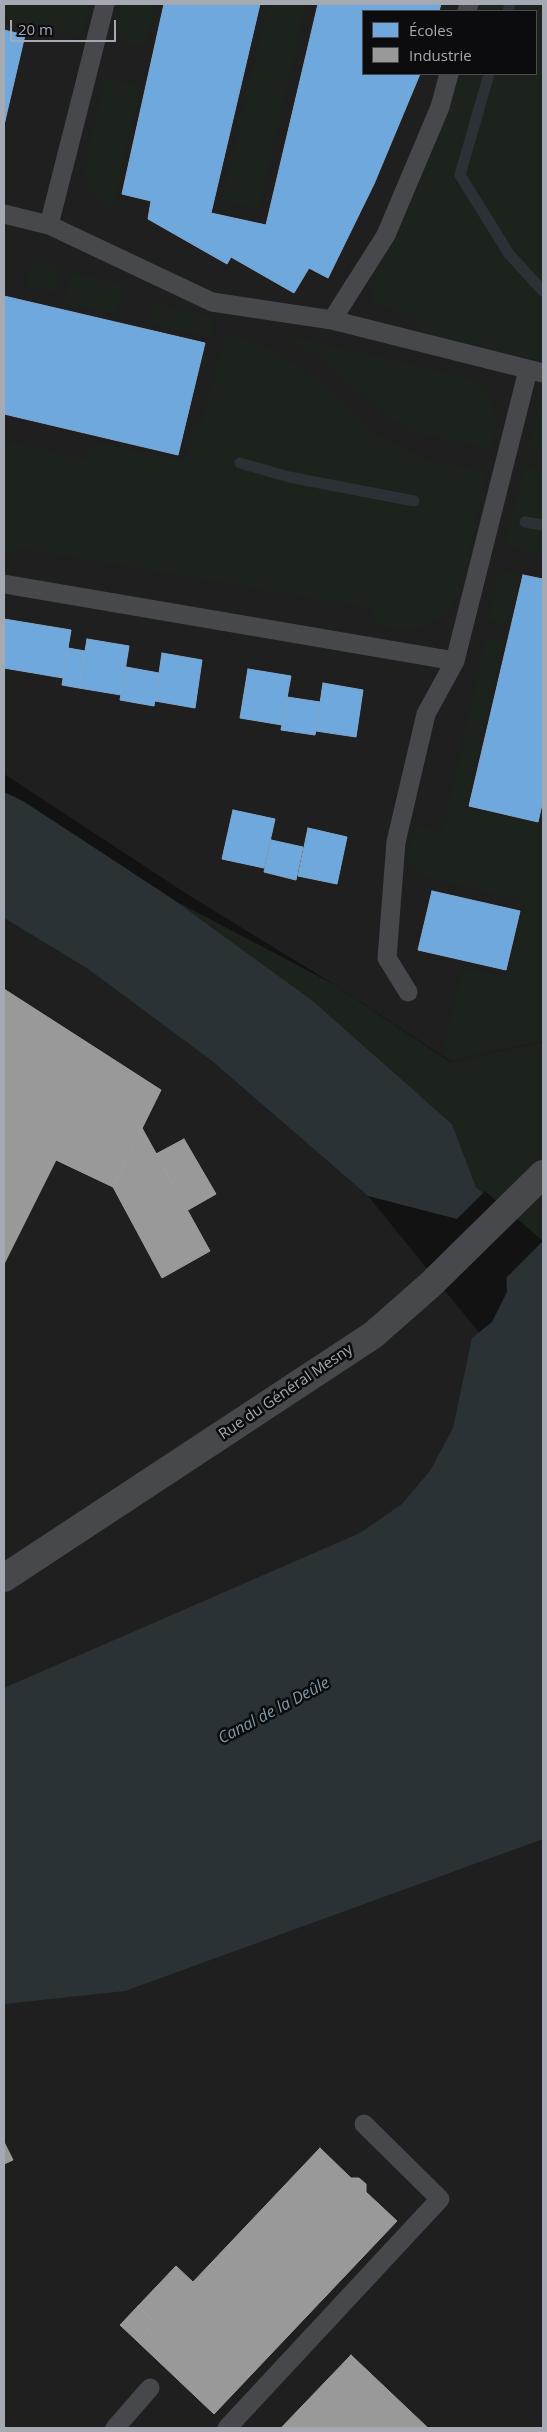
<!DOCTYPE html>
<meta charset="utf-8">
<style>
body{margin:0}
#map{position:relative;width:547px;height:2432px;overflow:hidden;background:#121212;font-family:"Open Sans",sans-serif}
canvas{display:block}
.frame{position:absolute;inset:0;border:5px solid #a4a9b2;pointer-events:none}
.legend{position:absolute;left:362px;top:10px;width:175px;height:65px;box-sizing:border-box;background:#0c0c0e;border:1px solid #494b50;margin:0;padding:6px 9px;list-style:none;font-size:15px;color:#a4a9b2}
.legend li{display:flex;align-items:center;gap:10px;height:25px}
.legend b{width:25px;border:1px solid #494b50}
.scale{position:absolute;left:10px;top:20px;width:106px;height:22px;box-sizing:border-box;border:2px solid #a4a9b2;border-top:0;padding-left:6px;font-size:15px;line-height:18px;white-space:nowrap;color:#a4a9b2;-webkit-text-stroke:4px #0c0c0e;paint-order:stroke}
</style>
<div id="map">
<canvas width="547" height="2432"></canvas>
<div class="frame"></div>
<ul class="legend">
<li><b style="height:14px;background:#6fa8dc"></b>Écoles</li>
<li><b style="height:14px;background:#999"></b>Industrie</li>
</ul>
<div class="scale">20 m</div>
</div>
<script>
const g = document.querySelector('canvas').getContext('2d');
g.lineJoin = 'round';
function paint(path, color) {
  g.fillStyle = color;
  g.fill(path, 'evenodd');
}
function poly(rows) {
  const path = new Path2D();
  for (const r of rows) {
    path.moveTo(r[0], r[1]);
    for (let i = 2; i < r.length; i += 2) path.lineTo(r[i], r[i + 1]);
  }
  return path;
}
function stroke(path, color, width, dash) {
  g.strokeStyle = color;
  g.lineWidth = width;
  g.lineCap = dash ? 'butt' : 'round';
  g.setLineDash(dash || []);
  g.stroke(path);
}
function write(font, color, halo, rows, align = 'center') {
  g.font = font + ' "Open Sans",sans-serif';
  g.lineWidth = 5;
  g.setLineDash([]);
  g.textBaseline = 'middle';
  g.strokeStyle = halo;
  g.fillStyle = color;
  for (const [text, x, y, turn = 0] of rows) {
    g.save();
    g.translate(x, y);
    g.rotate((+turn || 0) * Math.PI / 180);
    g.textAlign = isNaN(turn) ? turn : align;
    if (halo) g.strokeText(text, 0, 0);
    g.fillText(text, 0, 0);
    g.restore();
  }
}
paint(poly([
 [4,4,543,4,543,1042,451,1062,335,985,190,896,4,774],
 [363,11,536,11,536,74,363,74],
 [4,918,88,969,212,1061,368,1196,543,1411,543,2428,4,2428]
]), '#1f1f20');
paint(poly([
 [4,4,88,4,89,9,82,37,4,19],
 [122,4,156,4,146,47,129,45,116,30],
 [267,4,306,4,259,210,222,201],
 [480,4,543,4,543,361,425,337,411,315,373,304,370,284,407,214,460,74,536,74,536,11,479,11],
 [105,78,140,85,113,210,90,191,86,182,84,168],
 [31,261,61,267,56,293,26,287],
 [71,272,124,284,117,315,64,304],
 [155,298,167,306,214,317,211,337,150,324],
 [226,331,270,348,316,378,373,431,425,459,486,472,464,578,452,605,440,618,414,631,378,628,370,608,20,549,4,558,4,441,88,459,91,441,186,461,194,424,201,425],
 [277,333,464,376,477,381,487,393,494,410,496,430,491,449,416,433,387,417,318,356],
 [542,392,543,450,528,450],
 [543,466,543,556,504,546,524,469],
 [500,570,520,574,508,626,488,621],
 [486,636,505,640,465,808,543,824,543,1040,451,1060,442,1054,462,968,509,977,525,901,422,877,410,866,407,855,416,825,442,832],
 [174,900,335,985,450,1062,543,1042,543,1244,476,1187,452,1124,313,1001]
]), '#1c221c');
paint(poly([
 [4,792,23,801,174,900,313,1001,452,1124,476,1187,543,1244,543,1839,125,1991,4,2004,4,1688,360,1533,402,1504,430,1471,453,1428,472,1338,492,1322,507,1292,506,1269,490,1239,461,1220,368,1196,212,1061,88,969,4,918]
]), '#2a3236');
paint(poly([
 [485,1191,543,1241,504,1280,503,1269,488,1241,455,1221]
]), '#121212');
const schools = poly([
 [164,4,260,4,211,213,266,225,318,4,441,4,439,11,363,11,363,74,420,74,374,184,328,278,309,268,294,293,231,257,227,264,148,219,151,201,122,194,164,4],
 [4,30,25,35,4,125,4,30],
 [4,296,205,343,178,455,4,414,4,296],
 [523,575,543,579,543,800,538,822,469,806,523,575],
 [4,619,71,630,63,678,4,668,4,619],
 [87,639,129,646,121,695,79,688,87,639],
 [68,648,85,651,79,688,62,685,68,648],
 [162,653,202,660,195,708,155,701,162,653],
 [126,667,159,673,154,706,120,700,126,667],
 [248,669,291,676,282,725,240,718,248,669],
 [323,683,363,690,356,737,316,731,323,683],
 [287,697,320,702,315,735,281,730,287,697],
 [233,810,275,819,264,868,222,859,233,810],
 [308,828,347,837,337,884,298,876,308,828],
 [271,840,303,847,296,880,264,872,271,840],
 [432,891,520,911,506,970,418,950,432,891]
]);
paint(schools, '#6fa8dc');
stroke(schools, '#7fa8cf', 1);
const industry = poly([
 [4,989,161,1090,113,1187,56,1160,4,1264,4,989],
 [142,1128,210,1251,162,1278,113,1187,142,1128],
 [184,1139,216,1194,188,1210,156,1154,184,1139],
 [4,2142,13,2160,4,2164,4,2142],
 [320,2148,351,2178,359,2178,366,2184,366,2192,397,2221,214,2414,137,2341,155,2322,138,2306,176,2266,193,2282,320,2148],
 [138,2306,155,2322,137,2341,120,2325,138,2306],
 [351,2355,428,2428,281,2428,351,2355]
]);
paint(industry, '#999');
stroke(industry, '#9c9ea0', 1);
stroke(poly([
 [508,11,510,4],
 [489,74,460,175,509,254,543,291],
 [240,463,289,477,414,501],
 [525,522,543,525]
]), '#2a3236', 11);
stroke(poly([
 [467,11,469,4],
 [449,74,440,107,386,235,332,320,543,373],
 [4,214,49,225,105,4],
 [49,225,212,302,332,320],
 [4,584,455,661],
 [408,992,387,958,396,842,426,714,455,661,528,370],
 [115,2428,150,2388],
 [227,2428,440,2199,364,2124]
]), '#46484b', 19);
stroke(poly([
 [4,1578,373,1335,430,1285,543,1174]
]), '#46484b', 28);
write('15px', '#a4a9b2', '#0c0c0e', [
 ["Rue du Général Mesny",286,1392,-34]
]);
write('italic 16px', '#7e99aa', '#0c0c0e', [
 ["Canal de la Deûle",274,1711,-28]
]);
</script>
